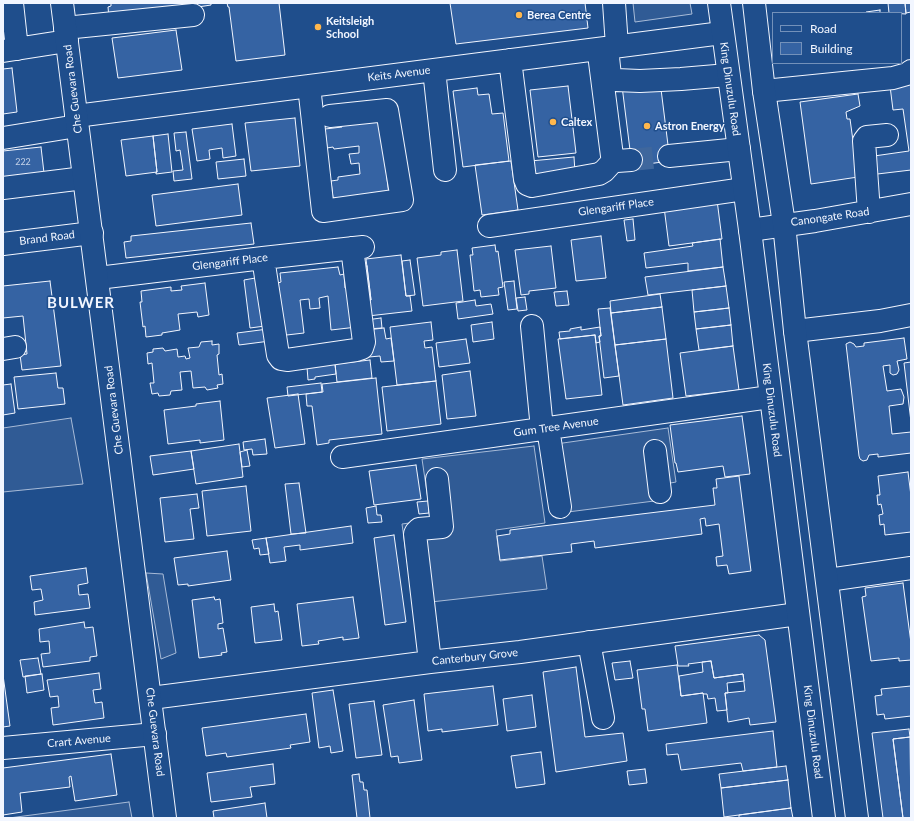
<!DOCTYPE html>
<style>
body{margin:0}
#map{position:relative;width:914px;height:821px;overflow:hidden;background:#1f4e8c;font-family:Lato,sans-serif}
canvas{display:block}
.frame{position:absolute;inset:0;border:4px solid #f2f6ff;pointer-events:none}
.legend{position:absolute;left:772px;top:12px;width:130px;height:52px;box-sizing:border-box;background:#1f4e8c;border:1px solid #7391ba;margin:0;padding:5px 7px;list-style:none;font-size:12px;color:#f2f6ff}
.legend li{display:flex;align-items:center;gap:8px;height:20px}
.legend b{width:20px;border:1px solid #7391ba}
</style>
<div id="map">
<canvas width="914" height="821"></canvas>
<div class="frame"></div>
<ul class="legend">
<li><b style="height:5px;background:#1f4e8c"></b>Road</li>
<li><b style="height:11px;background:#3563a3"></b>Building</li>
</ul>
</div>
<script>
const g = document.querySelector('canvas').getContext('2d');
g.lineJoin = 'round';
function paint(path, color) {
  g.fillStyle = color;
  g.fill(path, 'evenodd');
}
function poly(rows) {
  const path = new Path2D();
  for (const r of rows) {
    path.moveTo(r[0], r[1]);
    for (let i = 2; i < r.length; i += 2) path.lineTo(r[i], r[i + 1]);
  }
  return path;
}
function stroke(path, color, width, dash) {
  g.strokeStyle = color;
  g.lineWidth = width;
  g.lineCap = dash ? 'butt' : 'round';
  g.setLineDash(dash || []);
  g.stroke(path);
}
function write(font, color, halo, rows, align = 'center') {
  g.font = font + ' Lato,sans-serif';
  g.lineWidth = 3;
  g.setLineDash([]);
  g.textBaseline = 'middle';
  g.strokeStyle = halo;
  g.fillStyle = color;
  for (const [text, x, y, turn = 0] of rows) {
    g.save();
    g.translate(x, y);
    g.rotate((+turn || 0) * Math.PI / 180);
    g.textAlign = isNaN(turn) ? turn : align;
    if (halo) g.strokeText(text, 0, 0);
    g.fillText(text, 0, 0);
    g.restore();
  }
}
const built = poly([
 [633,3,690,3,692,14,635,22,633,3],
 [71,418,83,484,3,492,3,428,71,418],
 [668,428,676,482,660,485,662,500,552,514,542,446,668,428],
 [534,446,545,523,496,530,500,561,542,556,547,589,413,604,402,524,431,520,422,459,534,446],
 [146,573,163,574,176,653,161,659,146,573],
 [129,802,132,818,9,818,129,802]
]);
paint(built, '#305b95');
stroke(built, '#a8bbd7', 1);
const building = poly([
 [111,3,211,3,211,5,198,7,198,5,125,14,109,18,108,7,111,6,111,3],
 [227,3,279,3,285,55,236,61,229,7,228,7,227,3],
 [450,3,585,3,588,28,456,44,450,3],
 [888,3,905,3,906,14,889,13,888,3],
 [905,3,911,3,911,12,906,13,905,3],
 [880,10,880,13,866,13,866,12,880,10],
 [3,21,6,43,3,43,3,21],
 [176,30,182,70,118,78,112,38,176,30],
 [12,68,17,112,3,114,3,69,12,68],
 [660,81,670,161,632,166,622,86,660,81],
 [911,83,911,170,869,175,867,157,909,151,903,109,893,110,890,86,911,83],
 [568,86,576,153,538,157,530,90,568,86],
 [477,88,478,95,489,94,492,114,503,113,509,161,463,167,453,91,477,88],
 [858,94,860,106,846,112,847,119,850,119,858,177,811,184,800,102,858,94],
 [295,118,300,166,251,171,245,123,295,118],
 [380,119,389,195,333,198,331,181,338,180,338,177,360,174,359,163,351,164,349,154,359,153,359,146,334,149,333,147,327,148,325,129,342,127,341,124,380,119],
 [232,124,236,156,223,158,222,148,209,150,210,159,197,161,192,129,232,124],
 [186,132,192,179,174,181,173,171,183,170,180,150,176,151,174,133,186,132],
 [168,134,172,172,156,174,156,172,157,172,153,136,168,134],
 [153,136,157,172,126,176,121,140,153,136],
 [41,147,44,173,3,177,3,151,41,147],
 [574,157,575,172,532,177,530,161,574,157],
 [244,159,246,176,218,179,216,162,244,159],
 [511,161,518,210,482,215,475,165,511,161],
 [238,184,242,215,156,226,152,195,238,184],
 [717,200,722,239,669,246,664,207,717,200],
 [633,219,635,240,627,241,624,220,633,219],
 [251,223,254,244,126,258,124,242,131,241,131,236,251,223],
 [601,236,606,278,576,281,571,240,601,236],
 [720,239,723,267,688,271,688,263,646,268,644,253,693,246,692,243,720,239],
 [495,245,496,252,498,251,503,287,498,288,499,295,481,297,480,290,474,291,470,255,473,255,472,248,495,245],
 [551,246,556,288,529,291,529,294,521,295,515,250,551,246],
 [457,250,463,301,423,306,417,258,441,255,441,252,457,250],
 [401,255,406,296,410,296,412,311,368,316,367,300,371,300,366,259,401,255],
 [410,260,415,295,406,296,402,261,410,260],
 [367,266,371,300,362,301,358,267,367,266],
 [338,267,340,275,344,274,345,288,353,288,357,327,331,330,328,296,319,298,320,308,310,309,309,299,300,300,304,333,278,336,280,297,278,283,281,282,280,273,338,267],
 [723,267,726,286,648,295,645,277,723,267],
 [261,277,265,326,250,328,244,280,261,277],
 [50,281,61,366,22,370,20,355,27,354,23,316,3,318,3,286,50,281],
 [514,281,517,309,508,310,504,282,514,281],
 [205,283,209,315,198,317,197,312,178,314,180,330,162,333,162,335,146,337,145,326,143,327,140,302,142,302,141,291,171,287,171,291,182,290,181,286,205,283],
 [726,286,729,308,694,312,692,290,726,286],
 [567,291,569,305,556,306,554,292,567,291],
 [660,294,662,307,611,313,610,301,660,294],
 [525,297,527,310,518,311,516,298,525,297],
 [475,300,476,306,491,304,493,314,458,319,456,303,475,300],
 [662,307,666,339,615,345,611,313,662,307],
 [610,308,619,376,604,378,599,336,601,336,598,309,610,308],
 [729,308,731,325,696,329,694,312,729,308],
 [381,318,382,328,367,329,366,320,381,318],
 [431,322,433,340,424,341,425,348,432,347,436,381,397,385,390,327,431,322],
 [492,322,494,339,473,342,471,325,492,322],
 [731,325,733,346,699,350,696,329,731,325],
 [581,327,581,330,600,327,601,336,599,336,600,342,596,343,595,335,560,339,559,332,570,331,570,329,581,327],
 [384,328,386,339,391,338,394,361,381,362,380,356,369,357,366,330,384,328],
 [268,329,270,341,239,345,237,333,268,329],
 [595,335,602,395,566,399,558,339,595,335],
 [904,338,907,359,897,361,899,370,897,374,893,375,890,373,890,365,883,366,887,391,901,389,904,397,903,404,889,406,892,434,911,432,911,453,878,457,878,454,869,455,867,460,863,461,860,459,859,456,846,344,850,342,854,344,856,347,864,346,864,343,904,338],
 [466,339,470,363,439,367,436,343,466,339],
 [666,339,673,398,623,405,615,345,666,339],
 [212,341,212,345,219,344,219,354,217,355,219,375,222,374,223,384,217,385,218,388,207,390,205,387,193,388,191,371,180,372,182,390,171,391,170,395,159,396,158,393,152,394,150,383,154,383,152,363,148,364,147,353,153,352,153,349,163,348,165,351,177,349,178,357,185,356,186,359,190,358,188,348,199,347,201,342,212,341],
 [733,346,739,390,686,396,680,353,733,346],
 [370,360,372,378,337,382,335,364,370,360],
 [911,362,911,422,904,363,911,362],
 [335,364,336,374,315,377,315,379,308,380,307,367,335,364],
 [470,371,476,416,447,419,442,375,470,371],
 [56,373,58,388,63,388,65,404,18,409,14,377,56,373],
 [376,378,382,434,329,440,329,443,317,445,312,406,307,406,306,394,323,392,322,384,376,378],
 [436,381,441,424,387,431,382,387,436,381],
 [321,383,322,392,288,396,287,387,321,383],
 [11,384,15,413,3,415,3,385,11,384],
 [298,394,305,444,275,448,267,398,298,394],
 [220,401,224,440,200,443,200,440,168,444,164,410,196,406,196,404,220,401],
 [742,416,750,474,725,477,723,466,678,472,676,463,675,463,670,425,742,416],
 [265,439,267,454,253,455,252,449,244,450,243,442,265,439],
 [239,444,243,477,196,484,191,451,239,444],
 [247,450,250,466,242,467,240,452,247,450],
 [191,451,194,469,153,475,150,456,191,451],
 [416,465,421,499,374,505,369,471,416,465],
 [908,472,911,496,911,532,885,535,884,524,880,525,879,515,883,514,881,504,878,505,877,495,880,495,878,476,908,472],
 [739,476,751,571,729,574,727,565,717,566,716,557,723,556,719,524,706,526,705,518,700,519,702,534,595,548,594,541,571,544,572,552,500,560,497,536,510,534,510,530,715,505,713,488,717,488,716,479,739,476],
 [299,483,306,533,291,534,285,484,299,483],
 [246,486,251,531,207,536,202,491,246,486],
 [197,494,199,508,190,509,194,539,165,542,160,498,197,494],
 [428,501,429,513,419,514,417,502,428,501],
 [376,506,377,515,381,515,382,522,368,523,366,508,376,506],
 [351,526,353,543,300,550,300,545,284,547,286,561,270,563,266,538,351,526],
 [394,535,406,622,385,625,374,538,394,535],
 [266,538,269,554,260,555,259,548,254,549,252,540,266,538],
 [227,551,231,580,188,586,188,584,178,585,174,558,227,551],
 [86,568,88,583,78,585,79,595,88,594,90,608,35,615,34,602,43,600,41,589,32,590,30,576,86,568],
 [903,583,911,643,911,660,899,661,899,658,871,661,862,597,866,596,865,588,903,583],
 [214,597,215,600,220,599,223,623,218,624,218,629,223,628,227,652,221,653,222,655,199,658,192,600,214,597],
 [353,597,359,638,343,640,343,637,318,641,319,644,302,646,297,604,353,597],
 [274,604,275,612,278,611,282,640,255,643,251,607,274,604],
 [84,622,85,628,93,627,97,656,90,657,90,661,43,667,41,654,50,653,49,641,40,642,39,629,84,622],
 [759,635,765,640,776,722,750,725,749,718,728,722,725,693,745,691,743,674,714,678,711,661,688,664,689,666,678,666,675,646,759,635],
 [38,658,41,674,23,677,20,660,38,658],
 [630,661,633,678,615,680,612,663,630,661],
 [711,661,714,678,743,674,744,681,727,683,728,693,725,693,727,710,717,711,715,698,708,699,707,694,703,694,703,693,681,696,679,676,703,672,702,662,711,661],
 [677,665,681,696,703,693,707,723,648,731,645,709,642,709,637,670,677,665],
 [576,667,585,737,623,733,627,761,556,772,543,672,576,667],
 [99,673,101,689,93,690,95,703,102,702,104,718,53,725,51,708,59,707,58,696,50,697,47,680,99,673],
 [42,674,44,690,27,693,25,676,42,674],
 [3,675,10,726,3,727,3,675],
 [493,686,498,725,442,732,442,729,428,731,424,694,493,686],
 [911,686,911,716,885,719,884,714,877,715,875,696,882,695,881,689,911,686],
 [333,690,343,751,331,753,330,746,319,748,312,693,333,690],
 [532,695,536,727,507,731,503,699,532,695],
 [414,700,422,760,399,763,398,756,391,757,383,705,414,700],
 [374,701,382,755,356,758,349,704,374,701],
 [306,714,310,742,290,745,291,748,227,757,226,753,206,756,202,728,306,714],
 [909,729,910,737,893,739,903,818,883,818,872,733,909,729],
 [773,731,777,767,743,771,741,763,681,770,678,754,667,755,666,744,773,731],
 [910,737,911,818,903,818,893,739,910,737],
 [541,752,545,784,516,788,511,756,541,752],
 [111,754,117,795,75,801,71,776,69,777,70,787,20,793,22,812,3,815,3,768,111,754],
 [273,764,275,784,250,787,252,797,211,802,207,773,273,764],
 [786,766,788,780,721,788,719,774,786,766],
 [645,769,647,783,629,785,627,771,645,769],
 [359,774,360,782,363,782,364,790,367,790,370,818,357,818,352,775,359,774],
 [788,780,791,808,724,817,721,788,788,780],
 [265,803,267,818,214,818,213,811,265,803],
 [791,808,793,818,739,818,739,815,791,808]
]);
paint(building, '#3563a3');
stroke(building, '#f2f6ff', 1);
stroke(poly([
 [631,160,669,156]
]), '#3f679d', 22, [22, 11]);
const minor = poly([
 [12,3,17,49],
 [614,3,617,46],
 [65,28,193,15],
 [607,48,610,76,616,80,640,81,681,79,728,75],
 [3,51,67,41],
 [510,60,525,179,527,184,532,186,599,174,604,171,614,160],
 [600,62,612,156,614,160,617,161,631,160],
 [434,70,445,170],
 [309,86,323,211,402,200,387,110,330,116],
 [764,91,893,78,907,74,911,71],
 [76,116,722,33],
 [3,138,77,126],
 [669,156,739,149],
 [3,188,84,178],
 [869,212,864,141,867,137,887,135],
 [489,226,744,189],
 [750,230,815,221,911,204],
 [3,244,92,233],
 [263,258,278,355,281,359,287,360,356,350,362,348,364,342,352,248],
 [98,278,263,258,363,247],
 [532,326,542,429],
 [795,331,880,321,911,315],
 [3,349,15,347],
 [548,428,560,507],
 [655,451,660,492],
 [342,457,770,397],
 [828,580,911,568],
 [589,642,603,718],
 [430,662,415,534,416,532,419,529,442,527,437,479],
 [151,698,430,662,520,652,798,614],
 [3,748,155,734]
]);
const major = poly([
 [62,3,165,818],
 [719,3,750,230,824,818],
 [754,3,764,91,784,224,795,331,857,818]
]);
stroke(minor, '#f2f6ff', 24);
stroke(major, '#f2f6ff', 24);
stroke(minor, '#1f4e8c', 22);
stroke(major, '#1f4e8c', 22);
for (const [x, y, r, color] of [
 [519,15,4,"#ffb74d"],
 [318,27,4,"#ffb74d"],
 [553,122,4,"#ffb74d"],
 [647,126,4,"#ffb74d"]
]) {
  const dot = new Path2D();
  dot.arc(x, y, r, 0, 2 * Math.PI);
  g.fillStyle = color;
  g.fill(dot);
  stroke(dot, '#1f4e8c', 1.5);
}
write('9px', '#c3d1e8', null, [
 ["222",23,162]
]);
write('bold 11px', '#f2f6ff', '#1f4e8c', [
 ["Berea Centre",527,15],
 ["Keitsleigh",326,21],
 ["School",326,34],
 ["Caltex",561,122],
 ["Astron Energy",655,126]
], 'left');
write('11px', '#f2f6ff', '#1f4e8c', [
 ["Keits Avenue",399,74,-7],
 ["Che Guevara Road",73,89,-97],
 ["King Dinuzulu Road",730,89,82],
 ["Glengariff Place",616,207,-8],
 ["Canongate Road",830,217,-8],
 ["Brand Road",47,238,-7],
 ["Glengariff Place",230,262,-7],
 ["Che Guevara Road",114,410,-97],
 ["King Dinuzulu Road",772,410,83],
 ["Gum Tree Avenue",556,427,-8],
 ["Canterbury Grove",475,657,-6],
 ["Che Guevara Road",155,732,83],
 ["King Dinuzulu Road",813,732,83],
 ["Crart Avenue",79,741,-5]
]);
g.letterSpacing = '1px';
write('bold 15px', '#f2f6ff', '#1f4e8c', [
 ["BULWER",81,303]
]);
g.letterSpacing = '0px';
</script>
